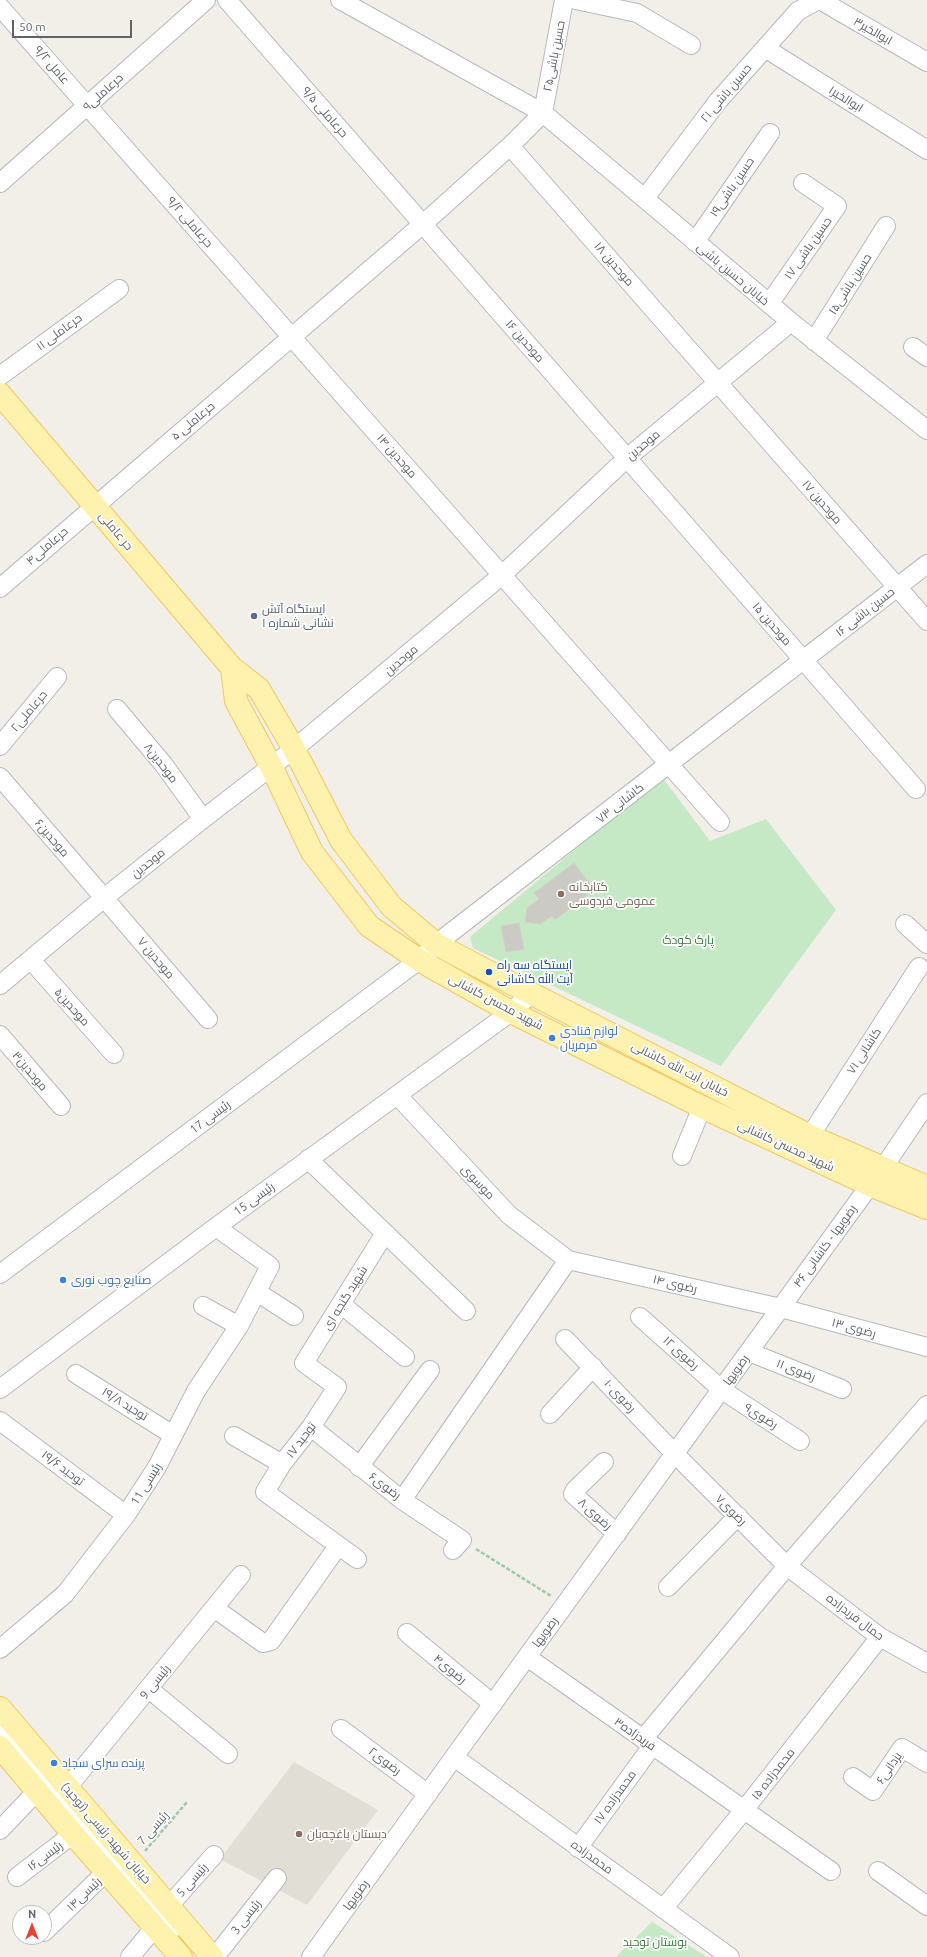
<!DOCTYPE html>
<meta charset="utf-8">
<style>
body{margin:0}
#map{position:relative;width:927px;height:1957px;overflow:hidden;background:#f1efe8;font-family:Ubuntu,sans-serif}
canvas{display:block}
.north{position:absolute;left:12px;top:1905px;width:40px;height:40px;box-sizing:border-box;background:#fff;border:1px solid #bfc1c3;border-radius:50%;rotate:0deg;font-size:11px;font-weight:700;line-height:16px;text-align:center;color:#5f6368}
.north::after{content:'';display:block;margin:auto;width:14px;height:18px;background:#ea4335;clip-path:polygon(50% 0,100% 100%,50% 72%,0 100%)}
.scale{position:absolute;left:12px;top:20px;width:120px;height:18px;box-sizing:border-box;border:2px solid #5f6368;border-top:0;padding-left:5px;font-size:12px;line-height:14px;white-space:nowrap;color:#5f6368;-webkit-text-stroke:3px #fff;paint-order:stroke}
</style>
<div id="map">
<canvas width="927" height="1957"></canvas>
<div class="north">N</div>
<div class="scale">50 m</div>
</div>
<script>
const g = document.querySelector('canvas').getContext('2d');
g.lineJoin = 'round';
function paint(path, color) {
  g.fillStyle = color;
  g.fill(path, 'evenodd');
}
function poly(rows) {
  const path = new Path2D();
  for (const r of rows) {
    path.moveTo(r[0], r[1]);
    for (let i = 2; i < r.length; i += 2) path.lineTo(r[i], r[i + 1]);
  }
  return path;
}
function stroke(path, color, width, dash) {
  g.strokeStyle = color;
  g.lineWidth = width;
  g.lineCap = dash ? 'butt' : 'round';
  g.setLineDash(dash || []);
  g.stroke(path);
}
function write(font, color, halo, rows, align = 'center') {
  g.font = font + ' Ubuntu,Cairo,sans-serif';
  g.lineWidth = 3.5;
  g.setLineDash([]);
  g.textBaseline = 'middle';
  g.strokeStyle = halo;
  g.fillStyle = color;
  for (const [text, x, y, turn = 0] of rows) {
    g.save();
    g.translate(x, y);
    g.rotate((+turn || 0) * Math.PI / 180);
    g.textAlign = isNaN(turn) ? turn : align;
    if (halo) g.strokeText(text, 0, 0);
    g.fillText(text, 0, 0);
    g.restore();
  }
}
paint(poly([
 [294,1762,378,1810,307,1905,220,1859]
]), '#e1ded6');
paint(poly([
 [662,777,710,841,766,819,836,910,721,1066,473,948,470,937],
 [652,1922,707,1957,616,1957]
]), '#c5e8c5');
const building = poly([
 [574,863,590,884,583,890,587,895,555,920,552,916,540,924,525,922,527,908,539,899,534,893,574,863],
 [519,923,524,949,506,952,501,926,519,923]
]);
paint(building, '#cccac5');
stroke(building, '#d6d1c6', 1);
const minor = poly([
 [227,0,916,789],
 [340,0,543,113,791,322,927,430],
 [576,0,637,13,691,45],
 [820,0,927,62],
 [0,7,720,822],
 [765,48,927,150],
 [543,113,564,0],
 [510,146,927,621],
 [0,183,206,0],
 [645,198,718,101,798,11,818,0],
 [695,242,770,133],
 [769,304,837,206,803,183],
 [814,341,886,226],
 [913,347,927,357],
 [0,376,119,289],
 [0,588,423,224,510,146,543,113],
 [117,709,164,765,203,819],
 [0,746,57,677],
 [0,777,208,1019],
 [905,924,927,944],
 [31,960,114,1054],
 [0,985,104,898,203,819,294,749,502,575,627,458,791,322],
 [0,1035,61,1106],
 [397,1095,509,1215,568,1260,781,1308,927,1347],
 [810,1136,919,967],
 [682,1156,702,1107],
 [308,1159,466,1311],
 [883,1168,927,1103],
 [0,1274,419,960,436,944,927,564],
 [257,1292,294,1316],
 [341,1304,405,1357],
 [203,1306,239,1326],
 [640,1317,722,1390,800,1441],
 [565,1339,675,1454,787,1566,880,1637,927,1663],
 [749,1352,842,1389],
 [76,1374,173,1435],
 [0,1389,216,1227,511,1012,532,993],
 [550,1414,593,1367],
 [0,1421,126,1515],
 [311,1427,402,1500,462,1540,453,1550],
 [234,1436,282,1464],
 [604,1462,575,1490,573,1494,617,1534],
 [359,1467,430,1370],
 [402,1500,568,1260],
 [357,1559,265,1492,282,1464,311,1427,337,1387,304,1363,385,1233],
 [668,1587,738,1516],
 [214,1608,263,1643,271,1641,338,1546],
 [407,1633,493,1704],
 [0,1649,65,1594,126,1515,157,1467,196,1391,239,1326,270,1266,216,1227],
 [527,1657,831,1871],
 [149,1689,228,1754],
 [341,1729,428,1794],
 [0,1730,173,1928],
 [643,1739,787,1566,927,1405],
 [454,1757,730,1957],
 [853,1777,873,1791,902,1748,927,1763],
 [67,1788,241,1575],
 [0,1830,37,1791],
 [578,1848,652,1746],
 [878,1871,927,1906],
 [17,1877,73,1834],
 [169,1906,214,1855],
 [663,1909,744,1810,880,1637],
 [44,1932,106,1872],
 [130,1957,155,1927],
 [215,1957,277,1878],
 [311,1957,454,1757,870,1185]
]);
const major = poly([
 [0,394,232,668,259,689,294,749,341,840,391,906,436,944,489,972,810,1136,927,1187],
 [232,668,236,701,272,768,312,852,369,926,419,960,511,1012,702,1107,870,1185,927,1208],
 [0,1708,212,1957],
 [0,1747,73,1834,181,1957]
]);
stroke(minor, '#b5b8bc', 20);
stroke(major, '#f2c960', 24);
stroke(poly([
 [476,1549,551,1596],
 [145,1851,187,1802]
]), '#9cc7a9', 2.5, [4, 2]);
stroke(minor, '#fff', 18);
stroke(major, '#fff2af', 22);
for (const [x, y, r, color] of [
 [254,616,4,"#5c6f8a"],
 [561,894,4,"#8d6e63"],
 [489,972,4,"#1a4fb4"],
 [552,1038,4,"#3f7fe0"],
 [63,1280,4,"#3f7fe0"],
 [54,1763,4,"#3f7fe0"],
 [299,1834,4,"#8d6e63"]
]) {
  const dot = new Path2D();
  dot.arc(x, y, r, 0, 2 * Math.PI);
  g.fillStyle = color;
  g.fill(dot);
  stroke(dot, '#fff', 1.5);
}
write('12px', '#5f6368', '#fff', [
 ["ابوالخیر۳",873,31,30],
 ["حسین باشی۲۵",554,56,-79],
 ["عامل ۹/۲",52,65,49],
 ["حرعاملی۹",103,92,-42],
 ["حسین باشی ۲۱",726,93,-50],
 ["ابوالخیر۱",846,99,32],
 ["حرعاملی ۹/۵",325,112,49],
 ["حسین باشی۱۹",732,187,-56],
 ["حرعاملی ۹/۲",190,222,49],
 ["حسین باشی ۱۷",808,248,-55],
 ["موحدین ۱۸",614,264,49],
 ["خیابان حسین باشی",733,274,40],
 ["حسین باشی۱۵",850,284,-58],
 ["حرعاملی ۱۱",59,332,-36],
 ["موحدین ۱۶",525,341,49],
 ["حرعاملی ۵",193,421,-40],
 ["موحدین",643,445,-40],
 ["موحدین ۱۴",397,456,49],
 ["موحدین ۱۷",822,502,49],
 ["حر عاملی",116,531,50],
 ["حرعاملی۴",47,546,-41],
 ["حسین باشی ۱۶",865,612,-38],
 ["موحدین ۱۵",772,624,49],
 ["موحدین",401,660,-40],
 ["حرعاملی۲",29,711,-50],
 ["موحدین۸",161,763,52],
 ["کاشانی ۷۳",620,803,-38],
 ["موحدین۶",52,838,49],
 ["موحدین",148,863,-39],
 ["موحدین ۷",156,958,50],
 ["شهید محسن کاشانی",496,1002,28],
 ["موحدین۵",72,1007,48],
 ["کاشانی ۷۱",864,1051,-57],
 ["خیابان آیت الله کاشانی",680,1069,27],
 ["موحدین۳",30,1071,50],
 ["رئیسی 17",210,1117,-37],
 ["شهید محسن کاشانی",786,1146,25],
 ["موسوی",478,1182,47],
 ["رئیسی 15",254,1199,-36],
 ["رضویها - کاشانی ۴۶",825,1246,-54],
 ["رضوی ۱۴",675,1284,13],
 ["شهید گنجه ای",345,1298,-58],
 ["رضوی ۱۳",854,1328,15],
 ["رضوی ۱۲",681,1353,42],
 ["رضویها",736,1370,-54],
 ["رضوی ۱۱",796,1370,21],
 ["رضوی ۱۰",620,1396,47],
 ["توحید ۱۹/۸",125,1404,32],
 ["رضوی۹",761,1416,33],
 ["توحید ۱۷",301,1440,-53],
 ["توحید ۱۹/۶",63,1468,37],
 ["رئیسی 11",146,1484,-58],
 ["رضوی۶",385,1486,37],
 ["رضوی۷",731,1510,45],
 ["رضوی ۸",595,1514,42],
 ["جمال فریدزاده",855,1617,37],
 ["رضویها",545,1632,-54],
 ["رضوی۴",450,1669,40],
 ["رئیسی 9",155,1682,-51],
 ["فریدزاده۳",635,1734,35],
 ["رضوی۲",385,1761,37],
 ["یزدانی۶",889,1768,-56],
 ["محمدزاده ۱۵",773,1774,-52],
 ["محمدزاده ۱۷",615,1797,-54],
 ["رئیسی 7",153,1828,-49],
 ["خیابان شهید رئیسی (توحید)",106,1833,49],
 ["رئیسی۱۶",45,1856,-37],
 ["محمدزاده",592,1857,36],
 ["رئیسی 5",192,1880,-48],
 ["رئیسی۱۴",84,1894,-44],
 ["رضویها",356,1895,-54],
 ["رئیسی 3",246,1917,-52]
]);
write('12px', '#4e5e75', '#fff', [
 ["ایستگاه آتش",262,609],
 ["نشانی شماره ۱",262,623]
], 'left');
write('12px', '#785e54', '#fff', [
 ["کتابخانه",569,887],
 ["عمومی فردوسی",569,901],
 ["دبستان باغچه‌بان",307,1834]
], 'left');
write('12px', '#348238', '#fff', [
 ["پارک کودک",688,940],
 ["بوستان توحید",655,1942]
]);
write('12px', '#164399', '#fff', [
 ["ایستگاه سه راه",497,965],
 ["آیت الله کاشانی",497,979]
], 'left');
write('12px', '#366cbe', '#fff', [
 ["لوازم قنادی",560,1031],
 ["مرمریان",560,1045],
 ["صنایع چوب نوری",71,1280],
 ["پرنده سرای سجاد",62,1763]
], 'left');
</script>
